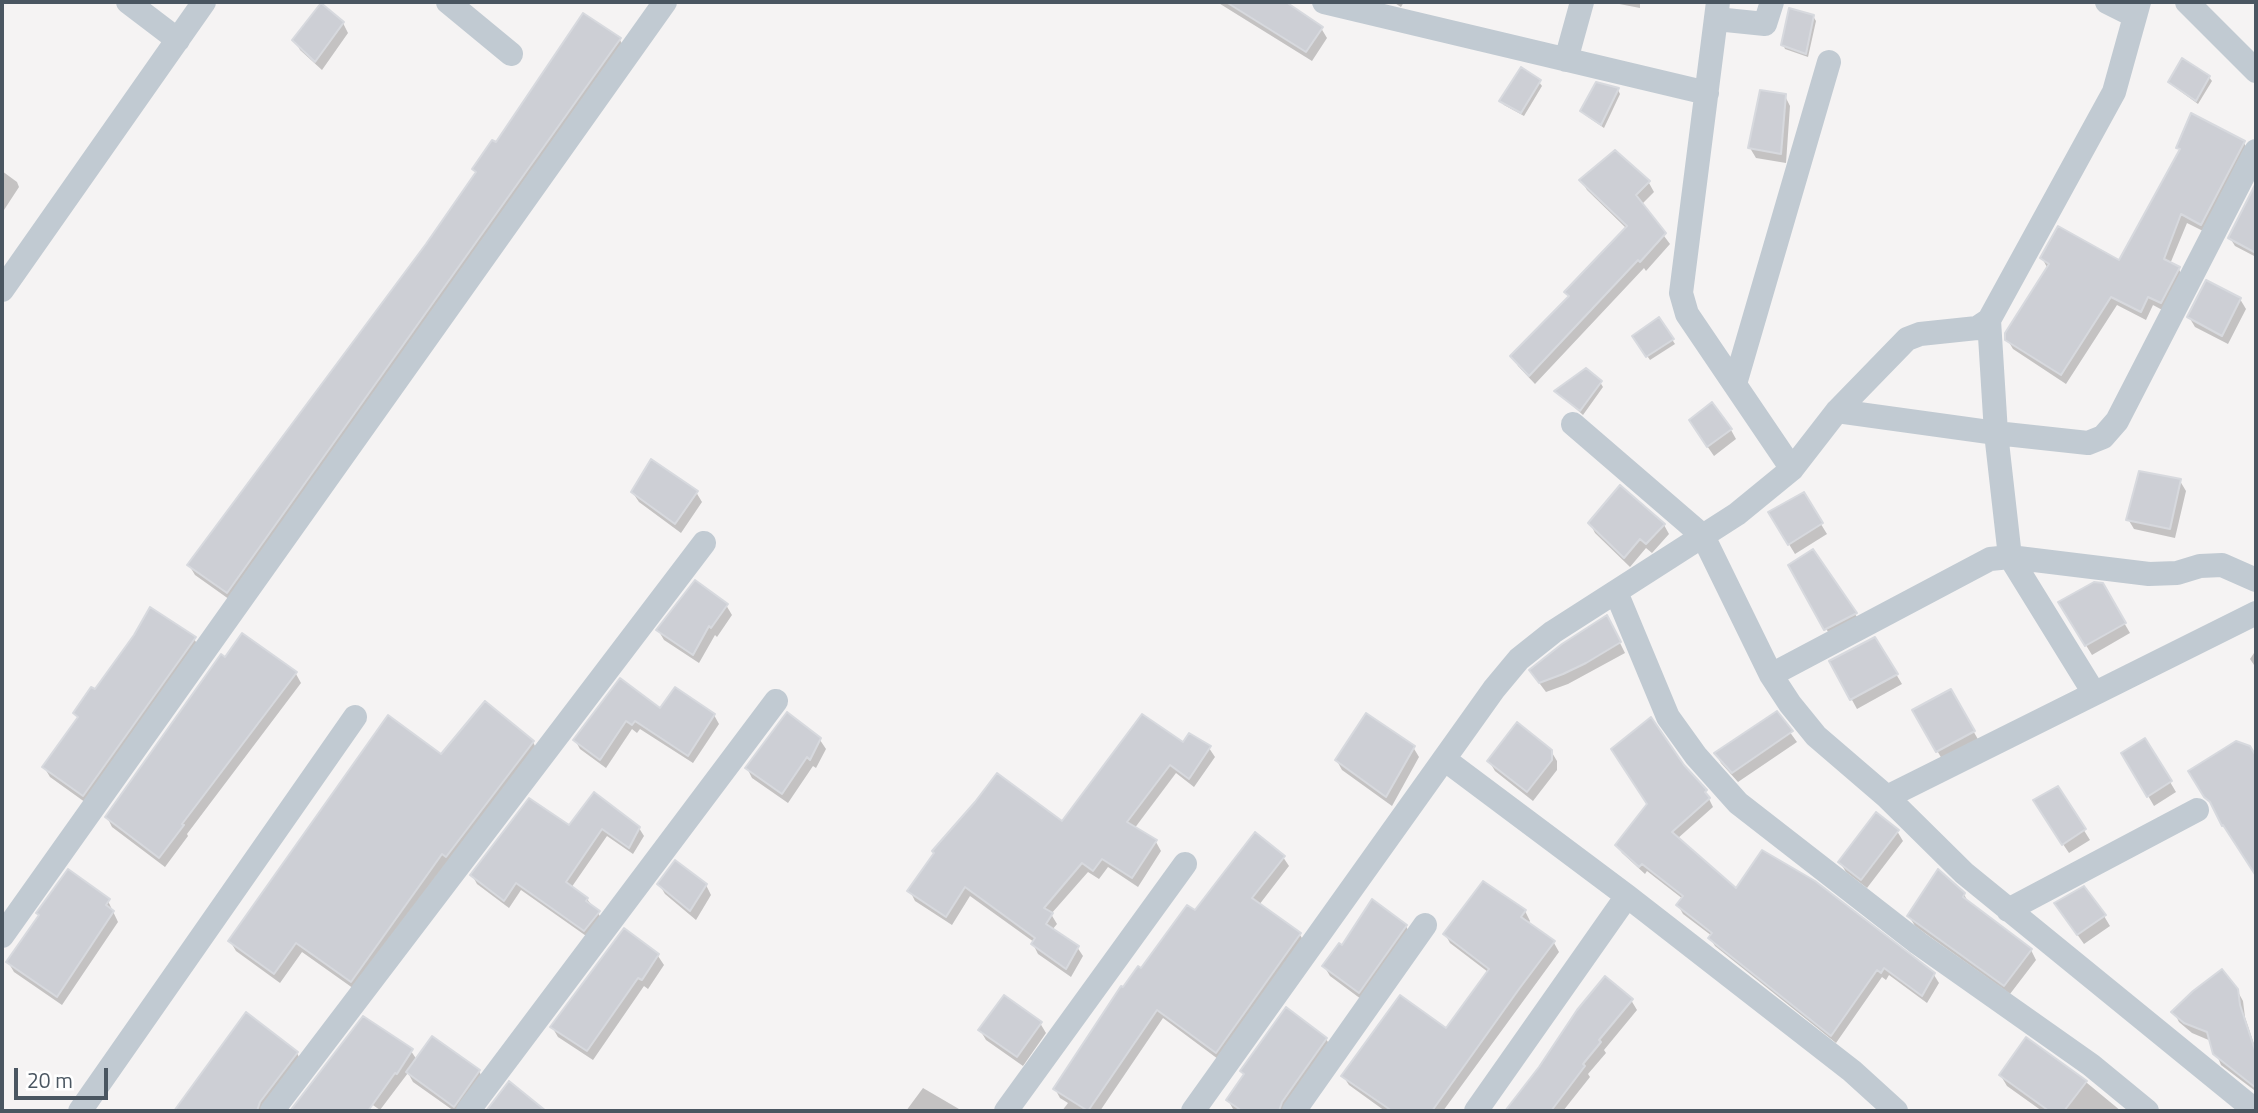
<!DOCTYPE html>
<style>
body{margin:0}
#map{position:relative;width:2258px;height:1113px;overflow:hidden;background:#f5f3f3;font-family:"Titillium Web",sans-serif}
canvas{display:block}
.frame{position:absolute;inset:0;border:4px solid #4a5661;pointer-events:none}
.scale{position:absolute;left:14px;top:1068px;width:94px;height:32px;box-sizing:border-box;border:4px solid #4a5661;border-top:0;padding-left:9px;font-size:21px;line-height:24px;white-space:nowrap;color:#4a5661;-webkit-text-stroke:5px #fff;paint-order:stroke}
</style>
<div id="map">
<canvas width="2258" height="1113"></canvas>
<div class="frame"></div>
<div class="scale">20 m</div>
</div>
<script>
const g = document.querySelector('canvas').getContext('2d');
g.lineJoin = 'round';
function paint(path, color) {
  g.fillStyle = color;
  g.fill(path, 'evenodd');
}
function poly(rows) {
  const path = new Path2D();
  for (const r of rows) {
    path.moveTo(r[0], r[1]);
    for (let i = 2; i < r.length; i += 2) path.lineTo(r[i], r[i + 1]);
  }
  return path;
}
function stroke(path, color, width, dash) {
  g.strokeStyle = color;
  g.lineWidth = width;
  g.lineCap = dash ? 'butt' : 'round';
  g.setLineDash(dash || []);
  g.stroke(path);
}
paint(poly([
 [1217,2,1271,2,1321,28,1327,38,1312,61],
 [1393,2,1404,2,1401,7],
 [1609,2,1640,2,1640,8],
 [1813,16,1816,21,1808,57,1785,49,1783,44],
 [343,23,348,33,322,70,300,50,295,40],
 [620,40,625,49,233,602,195,575,189,565,427,245,496,145],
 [2209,77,2212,81,2198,104,2173,86,2170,82],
 [1539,82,1542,86,1524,116,1504,105,1501,101],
 [1618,90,1620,94,1604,128,1585,115,1582,111],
 [1785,96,1790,106,1786,163,1756,158,1750,148],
 [2244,143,2249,152,2207,233,2187,223,2170,264,2178,268,2184,278,2166,312,2153,305,2146,320,2117,305,2066,384,2013,349,2007,339,2048,269,2042,258,2119,263,2180,151,2178,147],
 [1615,152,1649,183,1654,192,1641,205,1670,244,1646,271,1644,268,1535,384,1518,366,1513,356,1569,298,1566,292,1627,229,1587,190,1581,180],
 [2,171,17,182,19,187,4,210,2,209],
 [2256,187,2256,257,2235,246,2230,238],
 [2240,299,2246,309,2228,344,2195,327,2189,317],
 [1659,320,1675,344,1650,360,1634,337],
 [1600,382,1603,387,1583,415,1556,391],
 [1696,430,1731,430,1736,439,1714,456],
 [2180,481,2186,491,2175,538,2134,529,2128,519],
 [696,492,702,502,681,533,639,502,633,493],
 [1803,495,1827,534,1795,554,1770,513],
 [1590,523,1664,525,1669,534,1652,553,1646,548,1630,567,1595,533],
 [1790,565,1855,614,1861,623,1832,639],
 [2102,585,2130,633,2092,655,2060,603],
 [726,605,732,615,717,637,715,635,699,663,664,640,658,630],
 [1612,627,1625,653,1568,684,1546,692,1537,680],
 [194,639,200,648,89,805,50,777,44,767,79,719,75,713,95,692],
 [1875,639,1902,684,1857,709,1831,662],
 [2256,650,2256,668,2250,659],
 [226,659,296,674,301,683,187,834,188,836,165,867,112,827,107,817],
 [620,680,660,711,714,715,719,724,693,763,640,729,637,733,632,729,606,768,580,749,575,740],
 [1950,691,1979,741,1943,761,1915,711],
 [1776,713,1797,742,1738,782,1721,763,1716,754],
 [820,740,826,749,816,768,813,766,788,803,752,778,747,768],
 [2145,740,2176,792,2154,806,2123,753],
 [533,742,538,752,357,991,302,952,280,983,236,951,230,941,441,756],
 [2236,743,2256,752,2256,873,2230,834,2229,835,2191,771],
 [1184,744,1209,748,1215,757,1194,787,1176,773,1134,829,1156,842,1161,851,1138,887,1108,867,1099,879,1088,872,1051,914,1057,924,1052,930,1077,947,1083,956,1071,977,1038,954,1033,944,1034,942,970,896,952,925,915,901,910,891,1062,824],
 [1413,747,1419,757,1392,806,1342,770,1337,761],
 [1551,751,1557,761,1557,770,1533,801,1495,771,1489,761],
 [1683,766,1705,791,1713,807,1677,839,1736,891,1814,883,1934,975,1939,983,1927,1003,1889,975,1886,980,1882,977,1836,1043,1715,946,1710,938,1712,936,1683,914,1678,905,1683,899,1647,871,1645,874,1622,853,1617,845],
 [2058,789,2090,840,2069,853,2040,810],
 [570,827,639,828,644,836,633,854,607,836,571,888,587,899,603,920,589,938,521,890,509,908,477,884,472,875],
 [1897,831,1903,841,1867,888,1846,872,1840,862],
 [1283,857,1289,866,1259,905,1300,935,1306,944,1222,1062,1163,1018,1100,1111,1062,1111,1068,1103,1060,1098,1055,1089,1124,990,1195,913],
 [659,884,706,885,711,895,696,920,665,894],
 [1964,894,1969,904,2031,950,2036,960,2010,994,1915,926,1909,916],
 [108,901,118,922,62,1005,14,972,8,962],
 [1525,911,1530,921,1528,924,1554,943,1559,952,1443,1111,1385,1111,1349,1085,1343,1076,1447,1030,1488,972,1450,943,1445,934],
 [2062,913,2104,916,2110,926,2084,944],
 [1406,926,1411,936,1365,1002,1330,976,1324,966,1342,947],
 [624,931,658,956,664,965,648,989,644,986,593,1060,558,1037,552,1027],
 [2237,990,2243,1001,2245,1017,2256,1050,2256,1095,2254,1090,2221,1065,2211,1041,2192,1033,2179,1022,2174,1012],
 [1631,1000,1637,1010,1604,1050,1606,1053,1588,1074,1590,1077,1563,1111,1507,1111,1518,1097],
 [363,1018,411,1051,417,1060,479,1071,484,1081,463,1111,454,1111,413,1082,408,1073,380,1110,370,1103,364,1111,293,1111],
 [1040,1023,1046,1033,1023,1066,986,1040,980,1030],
 [1326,1039,1332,1048,1287,1111,1231,1111,1233,1109,1228,1100,1245,1076,1242,1071],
 [297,1053,302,1063,267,1111,177,1111,216,1054],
 [2001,1076,2081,1078,2121,1111,2042,1111,2007,1086],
 [923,1088,959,1109,960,1111,906,1111]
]), '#0003');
const building = poly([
 [1226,2,1286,2,1323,27,1306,52,1226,2],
 [321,3,344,22,315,62,292,40,321,3],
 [1789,8,1814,15,1806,54,1781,45,1789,8],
 [583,13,621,38,227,593,187,565,426,244,476,172,472,169,492,140,496,142,583,13],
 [2182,58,2210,76,2196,101,2168,82,2182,58],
 [1521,67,1541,80,1521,113,1499,101,1521,67],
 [1596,82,1619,88,1601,125,1580,111,1596,82],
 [1760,90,1786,94,1781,154,1748,148,1760,90],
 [2191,113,2245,141,2201,225,2181,214,2164,259,2180,267,2161,303,2148,297,2141,312,2111,297,2061,375,2005,340,2005,333,2049,264,2040,258,2058,226,2119,260,2180,149,2176,148,2191,113],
 [1615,150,1650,181,1636,195,1666,233,1640,262,1638,260,1529,376,1510,356,1569,296,1564,292,1627,226,1579,180,1615,150],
 [2256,183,2256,253,2228,238,2256,183],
 [2206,280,2241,298,2222,336,2187,317,2206,280],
 [1659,317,1674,339,1646,357,1632,336,1659,317],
 [1586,368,1602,381,1580,411,1554,391,1586,368],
 [1712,402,1732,429,1707,447,1689,420,1712,402],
 [651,459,698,491,675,524,631,492,651,459],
 [2139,471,2181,479,2170,529,2126,520,2139,471],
 [1620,485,1665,524,1646,544,1640,539,1624,558,1588,523,1620,485],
 [1804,492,1823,523,1788,545,1768,512,1804,492],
 [1813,549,1857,613,1824,630,1788,565,1813,549],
 [695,580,728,604,711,628,709,626,693,655,656,630,695,580],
 [2094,582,2103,583,2126,623,2085,646,2058,602,2094,582],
 [150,607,196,637,83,796,42,767,78,717,73,713,91,687,95,689,134,635,150,607],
 [1607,615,1621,642,1586,663,1563,674,1539,683,1529,670,1562,644,1607,615],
 [242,633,297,672,182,824,184,825,159,858,105,817,221,654,225,657,242,633],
 [1875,637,1898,674,1850,700,1829,661,1875,637],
 [620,678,660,708,675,687,715,714,688,756,635,721,632,725,626,721,600,760,573,740,620,678],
 [1951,689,1975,731,1936,752,1912,710,1951,689],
 [485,701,534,741,446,857,442,854,351,982,296,943,274,974,228,941,388,715,441,754,485,701],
 [1777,711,1793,731,1732,773,1714,753,1777,711],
 [787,712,821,738,810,760,807,757,782,794,745,768,787,712],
 [1366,713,1415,746,1386,797,1335,760,1366,713],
 [1142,714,1183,742,1189,733,1211,746,1189,779,1170,765,1127,822,1157,840,1132,878,1102,859,1093,871,1082,863,1044,908,1053,913,1046,924,1079,946,1066,969,1031,944,1035,938,965,887,946,917,907,891,934,853,932,851,975,802,997,773,1062,821,1142,714],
 [1651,717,1684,765,1707,790,1705,792,1710,798,1672,832,1736,888,1762,850,1815,881,1935,973,1922,996,1884,968,1881,973,1877,970,1831,1036,1708,938,1712,933,1676,905,1683,896,1642,864,1639,867,1615,845,1647,804,1611,749,1651,717],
 [1517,722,1552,750,1552,760,1527,792,1487,761,1517,722],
 [2145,738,2172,781,2147,797,2121,753,2145,738],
 [2236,741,2250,746,2256,756,2256,876,2223,825,2222,826,2210,802,2204,797,2188,771,2236,741],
 [2058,786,2086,829,2062,845,2033,800,2058,786],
 [594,792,640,827,629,848,602,829,566,882,588,898,586,901,600,911,584,931,516,883,504,901,470,875,529,798,569,825,594,792],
 [1876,812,1899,830,1861,880,1838,862,1876,812],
 [1255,832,1285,856,1252,898,1301,933,1216,1053,1157,1010,1088,1111,1053,1089,1121,986,1123,987,1138,966,1141,968,1187,905,1195,910,1255,832],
 [675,860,707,884,690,911,657,884,675,860],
 [68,869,110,899,106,905,114,911,57,997,6,962,39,915,36,913,68,869],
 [1938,869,1965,893,1963,897,2032,949,2004,986,1907,916,1938,869],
 [1483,881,1526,910,1521,917,1555,941,1519,989,1432,1111,1392,1111,1341,1076,1400,995,1446,1028,1489,969,1443,934,1483,881],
 [2084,886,2106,915,2077,935,2054,903,2084,886],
 [1372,899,1407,925,1359,993,1322,966,1339,943,1342,945,1372,899],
 [624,928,659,954,642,980,638,978,587,1051,550,1027,624,928],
 [2222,969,2238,989,2240,1005,2256,1053,2256,1088,2213,1054,2207,1032,2184,1023,2171,1012,2193,991,2222,969],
 [1605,976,1633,999,1599,1040,1601,1042,1583,1064,1585,1066,1551,1111,1505,1111,1539,1067,1577,1010,1605,976],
 [1004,995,1042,1022,1017,1057,978,1030,1004,995],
 [1286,1007,1327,1038,1282,1102,1279,1111,1242,1111,1226,1100,1244,1074,1240,1071,1286,1007],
 [246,1012,298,1052,260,1102,257,1111,174,1111,246,1012],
 [363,1016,413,1049,397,1074,395,1073,368,1111,290,1111,363,1016],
 [432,1036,480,1070,454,1107,406,1072,432,1036],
 [2026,1037,2087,1081,2064,1111,2049,1111,1999,1075,2026,1037],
 [509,1081,546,1111,486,1111,509,1081]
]);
paint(building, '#cdcfd5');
stroke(building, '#d7d9de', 2);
stroke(poly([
 [128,2,178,40],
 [448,2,511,54],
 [1324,2,1707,93],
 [1718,2,1681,293,1687,314,1792,469],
 [2107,2,2135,16],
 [2187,2,2256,71],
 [1716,19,1765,24,1772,2],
 [1566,60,1582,2],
 [2,290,204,2],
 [1989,320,1996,433,2010,557,2094,693],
 [1735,384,1829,62],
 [1837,411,1996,433,2088,443,2103,437,2117,421,2256,151],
 [1573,424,1703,536,1771,675,1790,704,1816,736,1887,797,1964,873,2256,1111],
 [1616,592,1668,717,1696,756,1738,803,1918,943,2091,1065,2147,1111],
 [1771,675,1990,559,2010,557,2149,574,2177,573,2200,566,2222,565,2256,580],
 [1444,759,1627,896,1852,1071,1896,1111],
 [1887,797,2256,613],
 [2008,910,2197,810],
 [2,936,665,2],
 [80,1111,355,717],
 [272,1111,704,543],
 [468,1111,776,701],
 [1006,1111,1185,864],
 [1193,1111,1494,689,1519,659,1553,632,1737,514,1792,469,1837,411,1907,339,1920,334,1977,328,1989,320,2114,92,2139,2],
 [1294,1111,1425,925],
 [1476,1111,1627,896]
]), '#c1cad2', 24);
</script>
